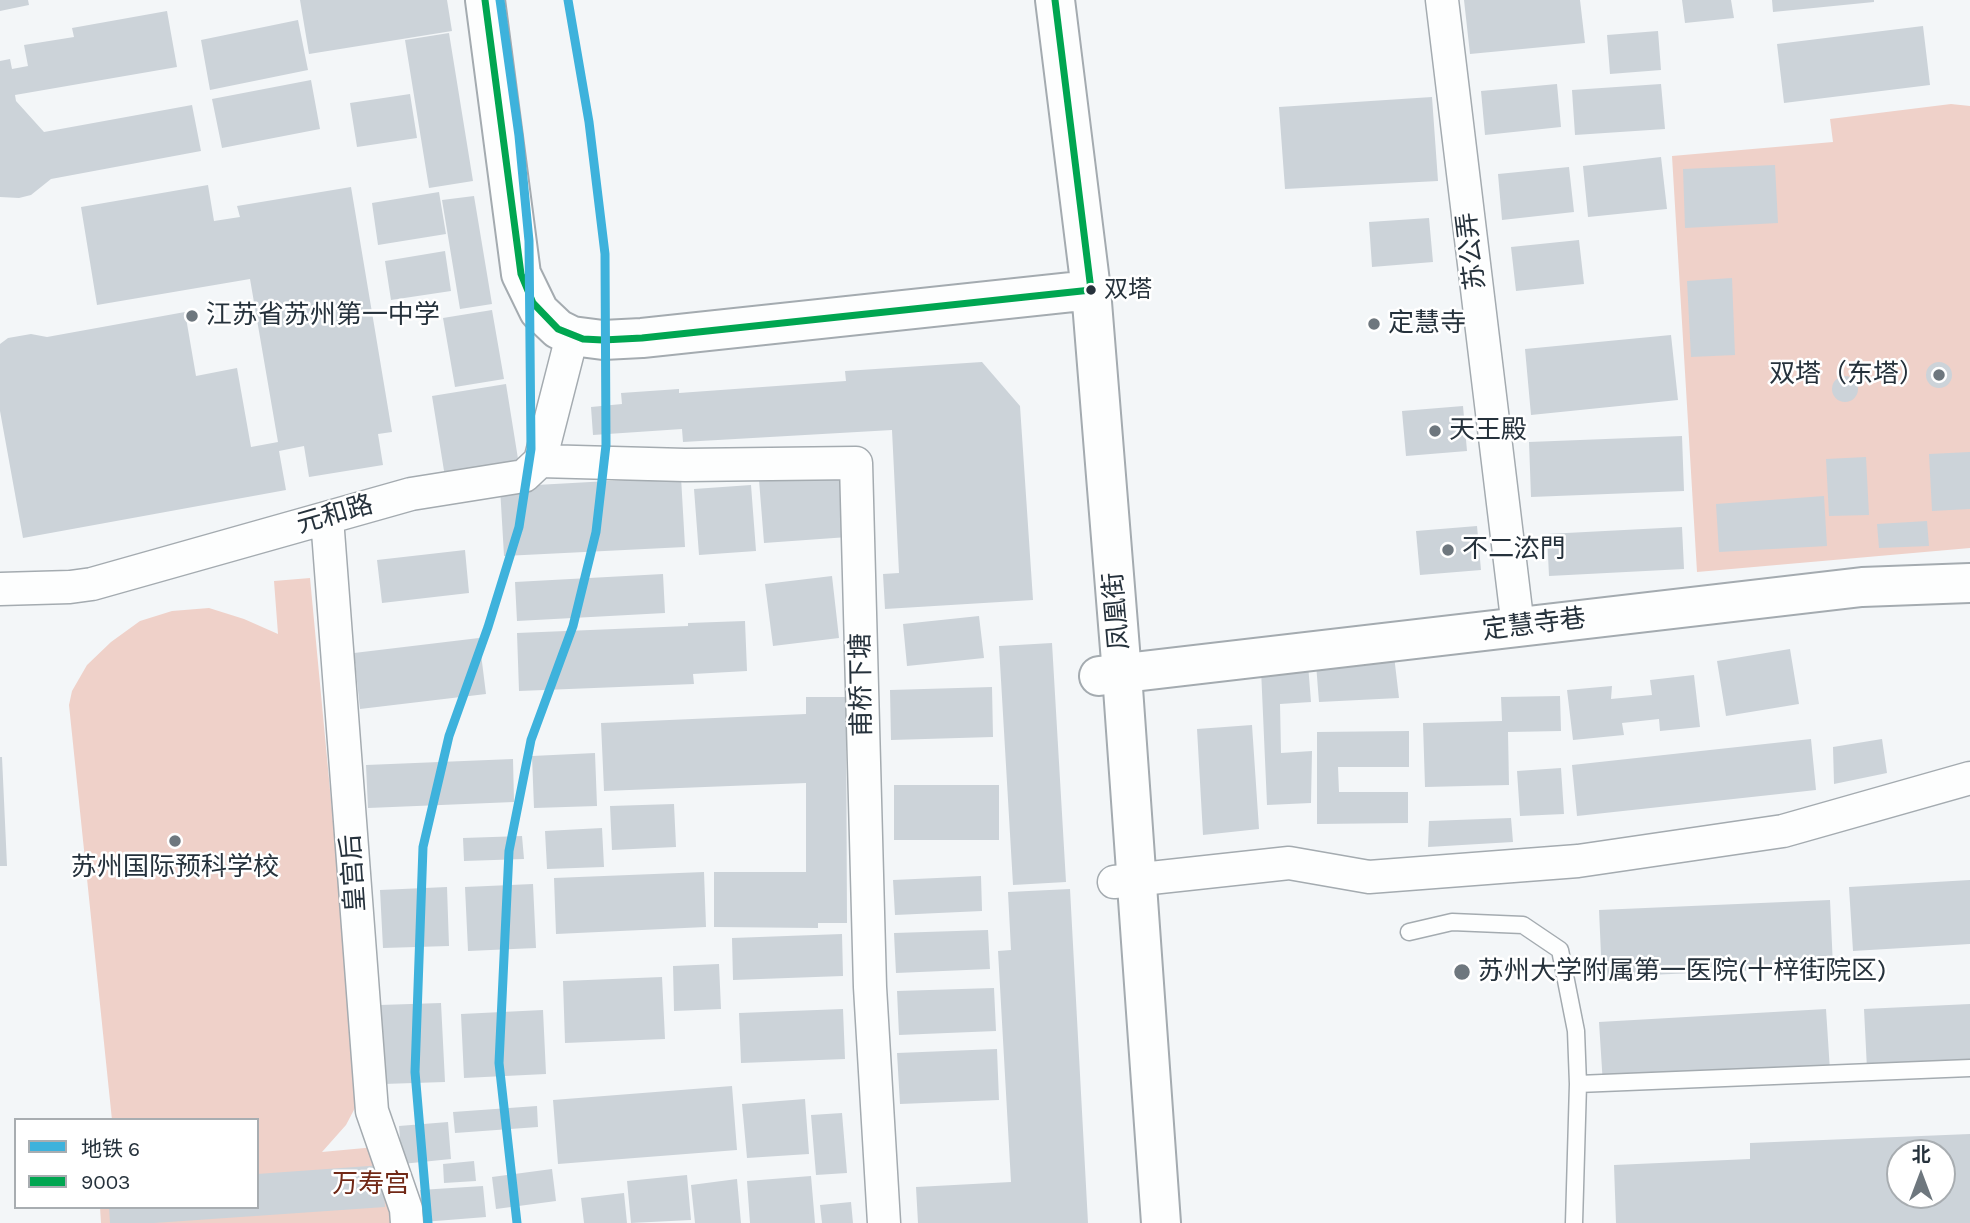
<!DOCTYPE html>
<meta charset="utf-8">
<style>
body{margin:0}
#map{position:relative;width:1970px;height:1223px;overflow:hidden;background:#f3f6f8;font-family:Karla,"Noto Sans SC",sans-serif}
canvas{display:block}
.legend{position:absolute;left:14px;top:1118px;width:245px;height:91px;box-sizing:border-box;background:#fff;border:2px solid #a8adb1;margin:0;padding:9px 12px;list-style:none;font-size:21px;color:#26323c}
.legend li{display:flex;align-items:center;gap:14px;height:35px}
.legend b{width:35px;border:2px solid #a8adb1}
.north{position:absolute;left:1886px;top:1139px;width:70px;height:70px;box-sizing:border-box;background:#fff;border:2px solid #a8adb1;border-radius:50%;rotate:0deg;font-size:19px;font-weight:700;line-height:28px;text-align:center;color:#26323c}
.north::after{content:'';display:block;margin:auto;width:24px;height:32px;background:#6e777e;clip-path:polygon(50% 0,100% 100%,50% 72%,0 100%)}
</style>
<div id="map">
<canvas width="1970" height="1223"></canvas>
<ul class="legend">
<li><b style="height:9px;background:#3eb2dc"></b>地铁 6</li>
<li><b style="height:9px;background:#00a651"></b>9003</li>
</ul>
<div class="north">北</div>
</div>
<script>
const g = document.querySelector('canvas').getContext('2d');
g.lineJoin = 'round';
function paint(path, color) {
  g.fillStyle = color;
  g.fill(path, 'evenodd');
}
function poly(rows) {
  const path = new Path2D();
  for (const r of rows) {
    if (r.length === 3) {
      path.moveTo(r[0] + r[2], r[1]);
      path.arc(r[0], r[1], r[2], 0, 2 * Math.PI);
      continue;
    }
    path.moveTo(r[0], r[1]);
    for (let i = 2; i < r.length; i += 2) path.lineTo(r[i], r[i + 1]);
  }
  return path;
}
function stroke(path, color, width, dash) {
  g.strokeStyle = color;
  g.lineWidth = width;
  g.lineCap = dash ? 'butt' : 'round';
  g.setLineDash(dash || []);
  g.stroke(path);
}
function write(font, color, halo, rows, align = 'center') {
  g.font = font + ' Karla,"Noto Sans SC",sans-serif';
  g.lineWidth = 5;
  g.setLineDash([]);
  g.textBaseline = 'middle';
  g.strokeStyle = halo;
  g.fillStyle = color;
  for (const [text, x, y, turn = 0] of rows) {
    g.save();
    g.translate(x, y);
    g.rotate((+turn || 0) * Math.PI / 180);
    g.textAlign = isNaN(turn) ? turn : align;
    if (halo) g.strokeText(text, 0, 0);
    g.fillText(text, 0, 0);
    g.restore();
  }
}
paint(poly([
 [1951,104,1970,106,1970,548,1697,572,1672,156,1833,142,1830,119],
 [310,578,358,1086,356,1106,346,1125,322,1152,397,1145,417,1223,101,1223,100,1207,257,1207,257,1120,112,1120,69,705,72,691,87,665,111,642,140,621,172,611,209,608,244,619,278,634,274,581]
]), '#efd1c9');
paint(poly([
 [0,0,28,0,29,5,0,11],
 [300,0,447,0,452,31,309,54],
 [1464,0,1580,0,1585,43,1470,54],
 [1682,0,1731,0,1734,18,1685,23],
 [1772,0,1874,0,1874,2,1773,12],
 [167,11,177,67,15,95,16,101,44,132,192,105,201,151,51,179,31,195,19,198,0,197,0,61,10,59,12,69,28,66,24,45,74,37,72,28],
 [298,20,308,70,210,90,201,40],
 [1923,26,1930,85,1784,103,1777,44],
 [1658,31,1661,70,1610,74,1607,35],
 [449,33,473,181,429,188,405,40],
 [311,80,320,129,222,148,212,99],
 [1557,84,1561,127,1485,135,1481,91],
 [1661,84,1665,129,1575,135,1572,90],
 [410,94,417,138,357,147,350,103],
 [1432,97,1438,181,1285,189,1279,107],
 [1661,157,1667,209,1588,217,1583,166],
 [1775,165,1778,223,1685,228,1683,169],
 [1569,167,1574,212,1502,220,1498,174],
 [208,185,214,221,240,217,237,206,351,187,392,432,378,434,383,465,309,477,304,446,279,451,286,490,23,538,0,411,0,344,8,338,31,334,47,337,185,312,196,376,237,368,251,447,278,442,250,279,97,305,81,207],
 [439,192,446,234,378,245,372,203],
 [474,196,492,304,460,309,442,200],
 [1429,218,1433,262,1372,267,1369,222],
 [1579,240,1584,284,1516,291,1511,247],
 [445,251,451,291,391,300,385,261],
 [1732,278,1735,355,1691,357,1687,281],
 [492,310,504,379,455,387,443,318],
 [1671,335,1678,400,1531,415,1525,349],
 [982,362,1020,406,1033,600,885,609,883,574,899,573,892,430,683,442,682,429,593,435,591,407,622,404,621,393,679,389,679,393,846,381,845,371],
 [1939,375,13],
 [1845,389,13],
 [506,384,519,465,445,477,432,396],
 [1463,406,1467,451,1406,456,1402,411],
 [1682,436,1684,491,1531,497,1529,442],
 [1970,452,1970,509,1932,511,1929,454],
 [1866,457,1869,515,1829,516,1826,459],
 [843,474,848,537,764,543,759,480],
 [681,477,685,547,504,556,500,487],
 [751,485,756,551,699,555,694,489],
 [1824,496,1827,546,1719,552,1716,504],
 [1927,521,1929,546,1879,548,1877,524],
 [1477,526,1481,570,1420,575,1416,531],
 [1682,527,1684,569,1549,576,1547,534],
 [465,550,469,593,382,603,377,560],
 [663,574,665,613,517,621,515,582],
 [832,576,839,638,773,646,765,584],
 [979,616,984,658,907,666,903,624],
 [745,621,747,671,693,674,694,684,519,691,517,633,688,626,688,623],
 [479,638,486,694,360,709,354,653],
 [1052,643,1066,882,1013,885,999,646],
 [1393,647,1399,698,1319,702,1315,651],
 [1790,649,1799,704,1726,716,1717,661],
 [1308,664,1311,702,1280,704,1281,753,1312,751,1311,803,1267,805,1261,669],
 [1694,675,1700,727,1660,731,1659,719,1622,723,1624,735,1573,740,1567,690,1612,686,1611,699,1652,695,1650,680],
 [992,687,993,737,891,740,890,690],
 [1560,696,1561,731,1508,732,1509,785,1425,787,1423,723,1502,721,1501,697],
 [806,697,846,697,847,923,818,923,818,928,714,927,714,872,806,872,806,783,604,791,601,723,806,714],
 [1252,725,1259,829,1203,835,1197,729],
 [1409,731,1409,767,1338,767,1339,792,1408,792,1408,823,1317,824,1317,732],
 [1811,739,1816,790,1577,816,1572,765],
 [1882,739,1887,773,1834,784,1833,747],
 [595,753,597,806,534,808,532,756],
 [0,757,2,757,7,866,0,866],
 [513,759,514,802,368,808,366,765],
 [1561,768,1564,814,1520,816,1517,771],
 [894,785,999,785,999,840,894,840],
 [674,804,676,847,612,850,610,806],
 [1511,818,1513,842,1428,847,1429,821],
 [602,828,604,867,547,869,545,831],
 [522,836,524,859,464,861,463,838],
 [704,872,706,927,556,934,554,878],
 [981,876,982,911,895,915,893,880],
 [1970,880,1970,944,1853,951,1849,887],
 [533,884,536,948,468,951,465,887],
 [447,887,449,946,383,948,380,890],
 [1070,889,1088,1223,918,1223,916,1187,1011,1182,998,951,1011,950,1008,892],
 [1830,900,1833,967,1602,977,1599,910],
 [988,930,990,969,896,973,894,933],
 [842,934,843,976,733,980,732,938],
 [719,964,721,1009,674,1011,673,966],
 [662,977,665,1039,565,1043,563,981],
 [994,988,996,1031,899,1035,897,991],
 [441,1003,445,1082,383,1084,380,1005],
 [1970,1004,1970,1064,1867,1069,1864,1009],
 [843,1009,845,1059,741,1063,739,1013],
 [1826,1009,1830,1071,1603,1085,1599,1022],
 [543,1010,546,1074,464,1078,461,1014],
 [997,1049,999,1100,900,1104,897,1053],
 [732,1086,737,1150,558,1164,553,1100],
 [805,1099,809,1154,747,1158,742,1104],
 [537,1106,538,1127,455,1133,453,1112],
 [842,1113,847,1173,816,1175,811,1115],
 [448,1122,451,1159,402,1164,399,1126],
 [1970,1134,1970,1223,1616,1223,1614,1165,1750,1159,1750,1143],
 [1900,1153,1942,1153,1942,1195,1900,1195],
 [474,1161,476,1181,444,1183,443,1164],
 [383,1165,385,1207,154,1223,110,1223,109,1207,257,1207,257,1174],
 [552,1169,556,1201,496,1209,492,1177],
 [687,1175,691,1220,631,1223,627,1181],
 [811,1176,815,1223,750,1223,747,1181],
 [737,1179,741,1223,695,1223,691,1185],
 [483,1186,486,1217,423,1222,420,1190],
 [624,1193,627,1223,584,1223,581,1198],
 [851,1202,853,1223,822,1223,820,1205]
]), '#ccd3d9');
const service = poly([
 [1409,932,1452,922,1523,925,1560,950,1576,1031,1578,1084,1574,1223],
 [1578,1084,1970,1068]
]);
const minor = poly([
 [1442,0,1518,627],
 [540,461,685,465,856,463,870,987,884,1223],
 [327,518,372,1111,406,1209,407,1223],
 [0,589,70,587,92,584,411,494,524,476,540,461,572,336],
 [1114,882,1289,863,1369,877,1578,861,1783,831,1970,778]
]);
const tertiary = poly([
 [1099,676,1862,587,1970,583]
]);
const secondary = poly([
 [485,0,521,274,539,311,558,329,572,336,603,340,642,338,1091,290],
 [1055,0,1091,290,1122,674,1161,1223]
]);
stroke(service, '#a4abb0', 19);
stroke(minor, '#a4abb0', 35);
stroke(tertiary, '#a4abb0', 42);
stroke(secondary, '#a4abb0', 42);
stroke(service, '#fdfefe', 16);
stroke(minor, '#fdfefe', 32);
stroke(tertiary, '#fdfefe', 38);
stroke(secondary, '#fdfefe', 38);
stroke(poly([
 [485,0,521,274,533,303,558,329,583,339,603,340,642,338,1091,290,1055,0]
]), '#00a651', 7);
stroke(poly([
 [428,1223,415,1072,423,847,449,736,488,627,519,527,531,449,529,241,519,136,500,0],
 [517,1223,499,1063,509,851,531,740,573,626,596,532,606,445,605,254,589,122,568,0]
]), '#3eb2dc', 9);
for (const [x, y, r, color] of [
 [1091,290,6,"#26323c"],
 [192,316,7,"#6e777e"],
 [1374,324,7,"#6e777e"],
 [1939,375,7,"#6e777e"],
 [1435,431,7,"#6e777e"],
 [1448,550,7,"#6e777e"],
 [175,841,7,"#6e777e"],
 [1462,972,9,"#6e777e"]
]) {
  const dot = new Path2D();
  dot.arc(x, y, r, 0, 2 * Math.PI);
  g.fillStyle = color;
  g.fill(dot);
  stroke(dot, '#fff', 2.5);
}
write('24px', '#26323c', '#fff', [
 ["双塔",1104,290]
], 'left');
write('26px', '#26323c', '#fff', [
 ["苏公弄",1472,251,-97],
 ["元和路",335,515,-16],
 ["凤凰街",1117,611,-95],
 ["定慧寺巷",1534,625,-7],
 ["甫桥下塘",862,685,-91],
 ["皇宫后",354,873,-94]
]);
write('26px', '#26323c', '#fff', [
 ["江苏省苏州第一中学",206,316],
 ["定慧寺",1388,324],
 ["双塔（东塔）",1925,375,"right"],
 ["天王殿",1449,431],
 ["不二㳒門",1462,550],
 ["苏州国际预科学校",175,868,"center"],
 ["苏州大学附属第一医院(十梓街院区)",1478,972]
], 'left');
write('26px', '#712816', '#fff', [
 ["万寿宫",371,1185]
]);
</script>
